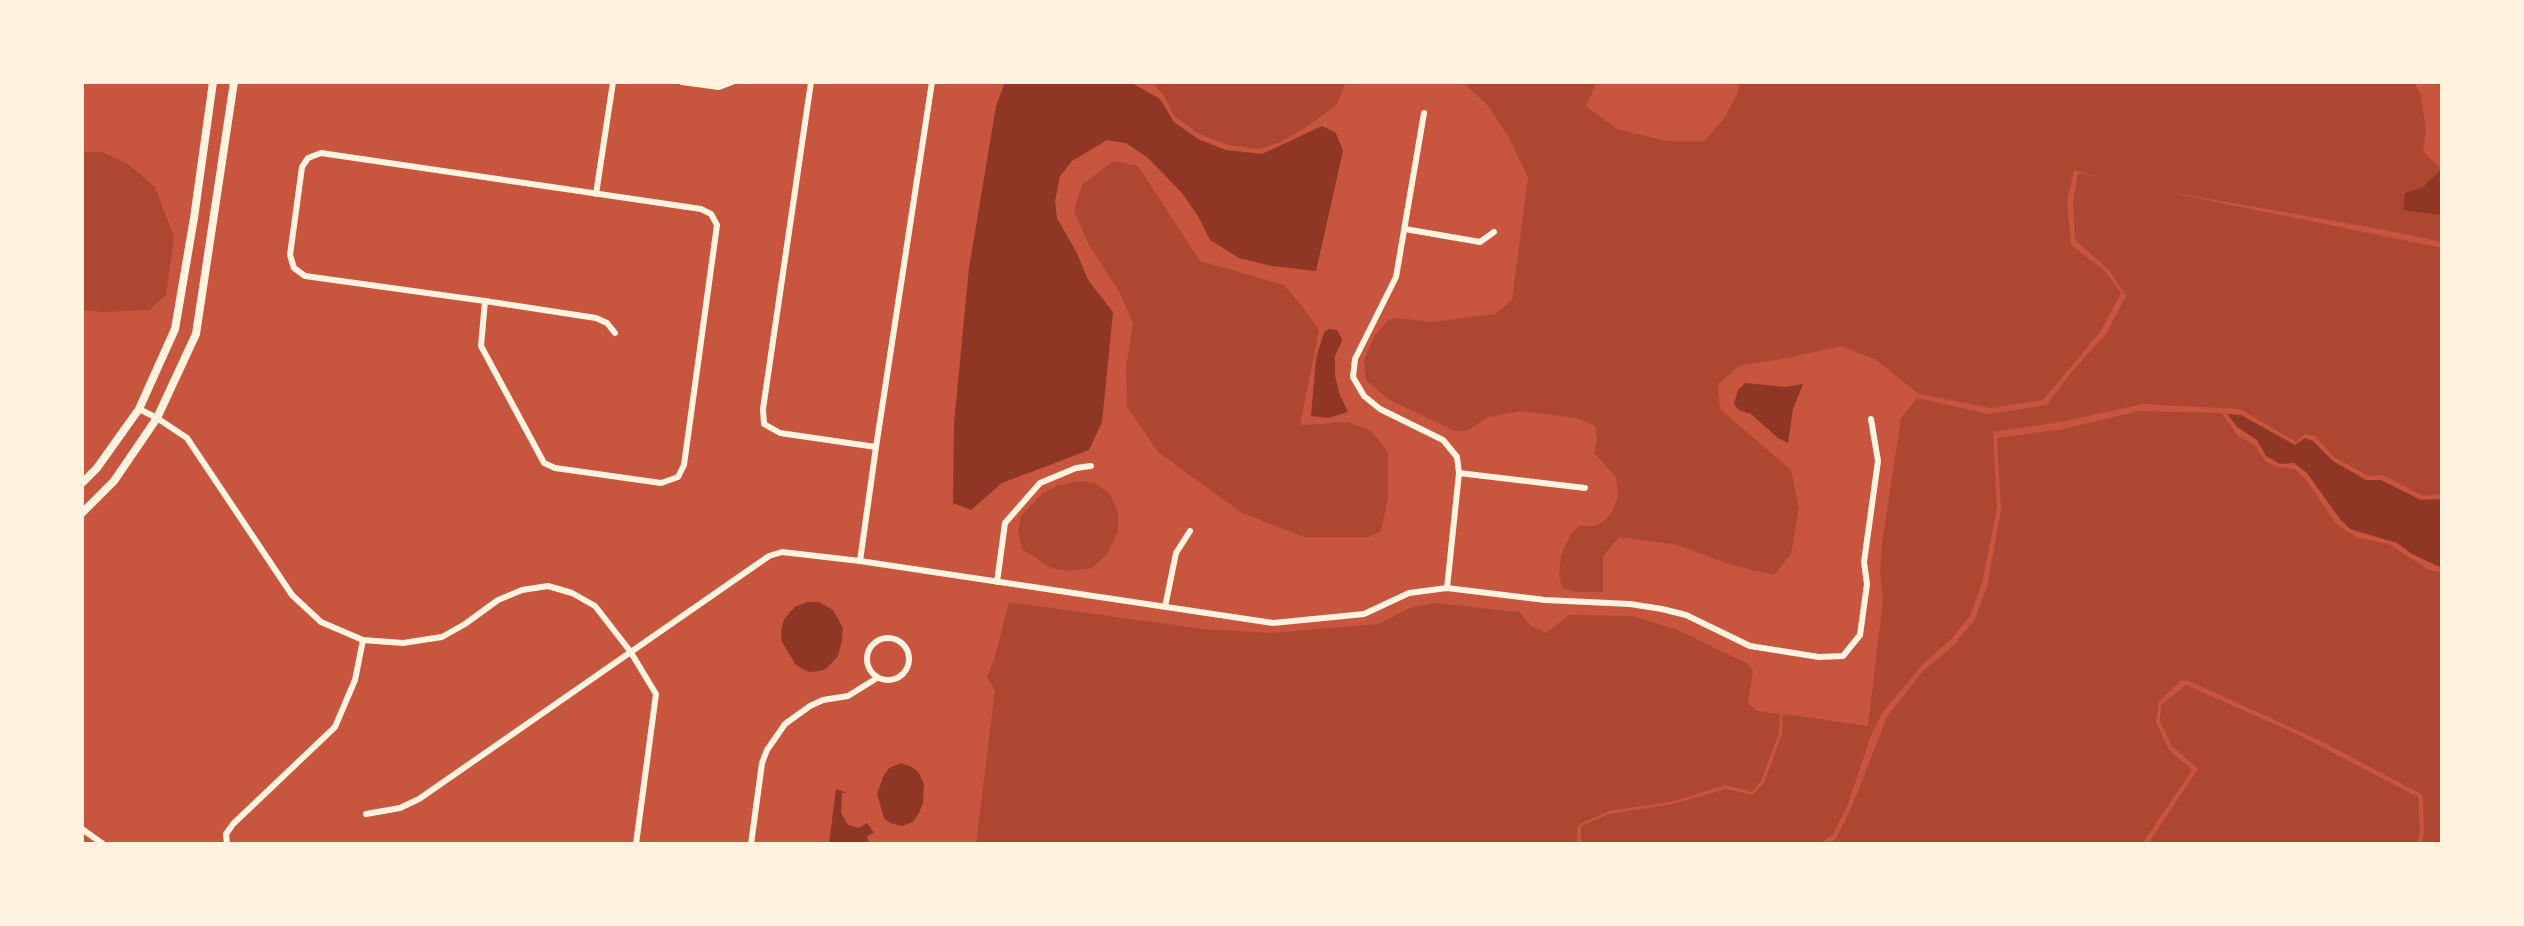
<!DOCTYPE html>
<style>
body{margin:0}
#map{position:relative;width:2524px;height:926px;overflow:hidden;background:#c8553d;font-family:Poppins,sans-serif}
canvas{display:block}
.frame{position:absolute;inset:0;border:84px solid #fff3e0;pointer-events:none}
</style>
<div id="map">
<canvas width="2524" height="926"></canvas>
<div class="frame"></div>
</div>
<script>
const g = document.querySelector('canvas').getContext('2d');
g.lineJoin = 'round';
function paint(path, color) {
  g.fillStyle = color;
  g.fill(path, 'evenodd');
}
function poly(rows) {
  const path = new Path2D();
  for (const r of rows) {
    if (r.length === 3) {
      path.moveTo(r[0] + r[2], r[1]);
      path.arc(r[0], r[1], r[2], 0, 2 * Math.PI);
      continue;
    }
    path.moveTo(r[0], r[1]);
    for (let i = 2; i < r.length; i += 2) path.lineTo(r[i], r[i + 1]);
  }
  return path;
}
function stroke(path, color, width, dash) {
  g.strokeStyle = color;
  g.lineWidth = width;
  g.lineCap = dash ? 'butt' : 'round';
  g.setLineDash(dash || []);
  g.stroke(path);
}
paint(poly([
 [1152,82,1346,82,1337,104,1311,124,1281,142,1259,149,1228,145,1199,134,1174,116,1164,96],
 [1463,82,1597,82,1586,106,1617,129,1666,141,1704,141,1724,119,1737,94,1740,82,2414,82,2421,95,2426,131,2423,152,2442,169,2423,187,2405,193,2403,209,2442,215,2442,242,2385,230,2158,190,2442,248,2442,494,2423,496,2383,475,2368,476,2334,457,2315,436,2305,434,2296,442,2240,409,2143,404,2060,422,1993,432,1997,508,1982,583,1970,616,1951,639,1922,665,1882,713,1871,735,1848,804,1833,835,1819,844,1581,844,1581,826,1609,814,1672,804,1726,789,1752,795,1764,783,1782,734,1783,714,1868,726,1883,599,1880,573,1882,543,1901,418,1917,398,1988,414,2047,405,2069,375,2106,334,2126,296,2109,270,2075,240,2073,201,2078,173,2098,177,2074,170,2067,201,2071,245,2105,271,2121,293,2100,332,2043,400,1991,408,1919,394,1876,360,1841,346,1787,358,1739,366,1718,384,1720,409,1791,470,1799,507,1791,554,1774,575,1728,564,1678,545,1619,537,1603,556,1603,592,1577,592,1562,588,1559,574,1561,555,1571,534,1579,526,1595,526,1603,522,1612,512,1618,497,1616,477,1594,453,1597,440,1595,426,1576,418,1521,411,1488,417,1467,431,1455,431,1388,399,1366,380,1364,360,1375,335,1388,320,1398,318,1431,322,1495,314,1512,300,1528,177,1508,136,1489,107],
 [82,149,85,152,102,152,128,164,155,187,174,237,166,295,149,310,102,312,82,310],
 [1113,161,1138,166,1200,261,1284,285,1302,306,1319,330,1300,425,1349,422,1371,431,1388,452,1388,498,1381,531,1369,537,1304,537,1242,513,1158,452,1127,407,1126,367,1133,324,1120,293,1089,245,1074,211,1082,185],
 [2139,411,2222,413,2238,436,2256,446,2265,461,2278,467,2295,469,2307,481,2336,524,2358,538,2389,544,2429,570,2442,572,2442,844,2422,844,2424,832,2423,795,2325,743,2189,681,2182,680,2159,701,2156,722,2169,750,2192,770,2142,844,1828,844,1836,839,1852,806,1887,717,1923,671,1953,646,1975,619,1987,587,2001,511,1997,438,2064,429],
 [1078,481,1095,483,1110,494,1118,512,1118,532,1107,554,1092,568,1071,571,1051,568,1022,549,1018,530,1021,516,1042,494,1057,486],
 [1009,602,1203,629,1272,633,1379,624,1409,608,1435,603,1519,612,1530,625,1546,633,1569,615,1632,616,1678,630,1748,664,1753,672,1748,703,1757,711,1780,714,1779,733,1761,781,1752,792,1726,785,1671,802,1609,811,1580,824,1577,827,1577,844,976,844,995,690,987,677,994,660],
 [2186,685,2297,734,2418,797,2420,830,2417,844,2148,844,2198,769,2172,746,2160,721,2161,705]
]), '#ae4732');
paint(poly([
 [1005,82,1130,82,1160,99,1174,122,1198,139,1226,150,1262,154,1322,126,1336,133,1343,151,1316,271,1272,266,1239,258,1210,240,1198,216,1182,193,1148,158,1126,143,1107,140,1072,161,1060,176,1055,201,1057,218,1077,253,1088,280,1113,312,1102,422,1089,450,1002,483,971,510,953,503,954,423,969,268,996,106],
 [2442,169,2442,215,2403,210,2405,193,2423,187],
 [1329,329,1337,330,1341,337,1342,341,1335,356,1335,375,1339,393,1348,412,1328,418,1311,416,1316,359,1324,332],
 [1745,383,1786,387,1803,384,1793,409,1788,443,1778,438,1751,414,1739,410,1734,404,1738,390],
 [2227,414,2241,415,2295,445,2305,438,2313,441,2333,461,2366,480,2381,480,2421,500,2442,499,2442,568,2412,554,2397,543,2350,529,2340,519,2307,473,2294,463,2280,464,2266,456,2257,440,2237,427],
 [807,602,819,602,833,610,843,628,842,640,838,656,827,668,820,671,809,672,796,665,782,642,781,632,784,619,795,607],
 [901,763,912,767,919,773,924,784,923,803,919,813,913,822,902,826,890,823,884,818,877,794,883,777,889,768],
 [836,789,847,793,842,793,841,813,848,825,859,828,867,823,874,833,867,836,869,844,829,844]
]), '#8f3625');
stroke(poly([
 [682,82,719,87,732,82],
 [811,82,763,409,764,424,780,433,876,447,932,82],
 [1424,113,1396,277,1355,359,1353,377,1364,396,1380,409,1443,440,1457,457,1459,473,1447,588],
 [596,194,613,82],
 [1405,229,1480,242,1494,232],
 [485,301,481,346,544,463,555,468,661,483,678,477,684,465,717,225,711,214,701,209,321,153,308,158,302,167,290,255,294,268,305,276,485,301,596,318,607,323,615,333],
 [139,409,157,418,187,438,292,595,321,622,363,640,403,643,442,637,465,624,498,600,522,590,548,586,572,593,595,606,630,651,656,694,636,844],
 [1459,473,1585,488],
 [860,561,876,447],
 [997,582,1005,523,1040,483,1076,468,1091,466],
 [1165,607,1176,553,1190,531],
 [888,659,21],
 [366,814,400,808,419,799,769,556,782,552,860,561,1273,623,1364,614,1409,593,1447,588,1545,600,1630,604,1662,609,1686,615,1750,646,1819,657,1843,656,1860,635,1867,584,1864,562,1878,461,1871,419],
 [82,829,103,844],
 [227,844,226,834,233,824,335,727,355,680,363,640],
 [751,844,762,763,767,750,785,724,810,706,823,700,848,696,877,678]
]), '#fff3e0', 6);
stroke(poly([
 [82,483,97,468,139,409,175,329,194,218,213,82],
 [82,513,114,481,157,418,196,334,234,82]
]), '#fff3e0', 8);
</script>
